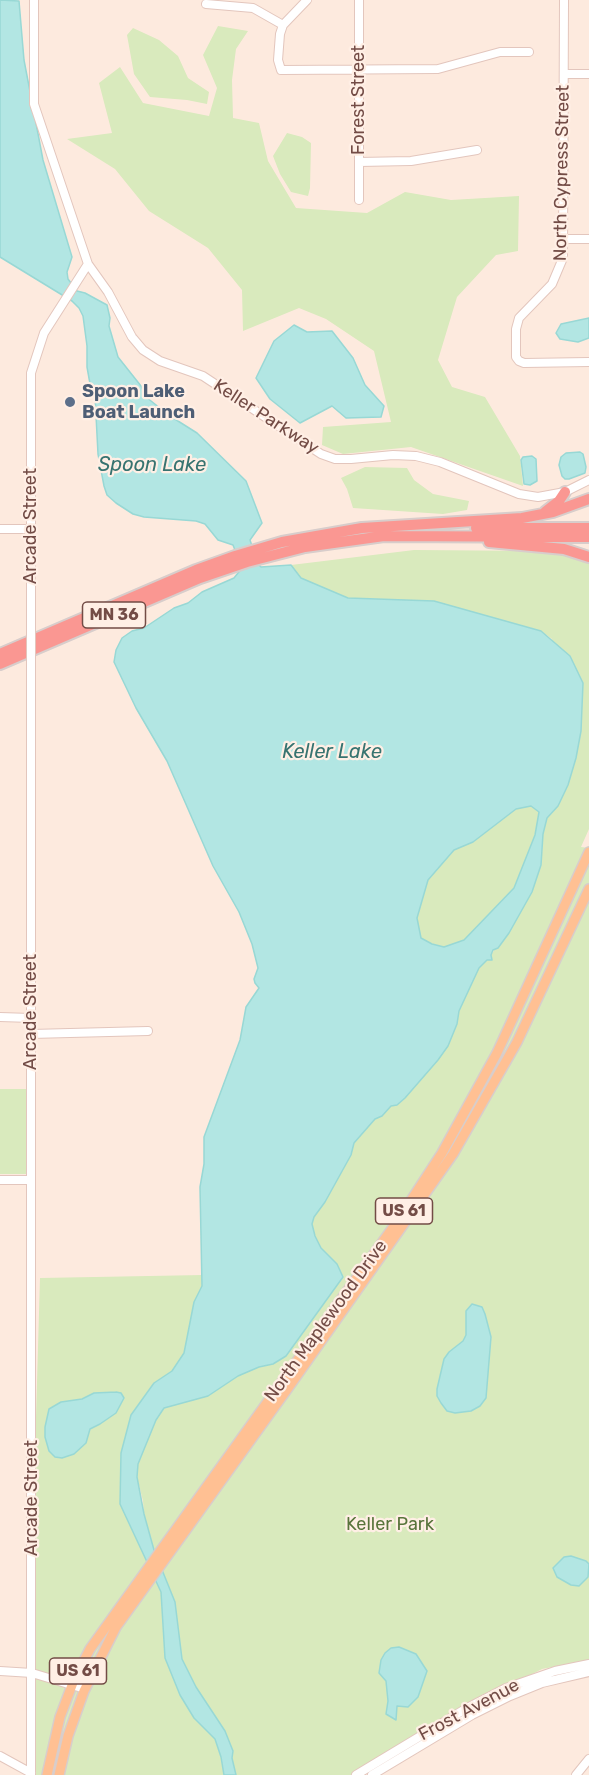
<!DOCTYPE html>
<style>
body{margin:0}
canvas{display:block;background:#fdeade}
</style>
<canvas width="589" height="1775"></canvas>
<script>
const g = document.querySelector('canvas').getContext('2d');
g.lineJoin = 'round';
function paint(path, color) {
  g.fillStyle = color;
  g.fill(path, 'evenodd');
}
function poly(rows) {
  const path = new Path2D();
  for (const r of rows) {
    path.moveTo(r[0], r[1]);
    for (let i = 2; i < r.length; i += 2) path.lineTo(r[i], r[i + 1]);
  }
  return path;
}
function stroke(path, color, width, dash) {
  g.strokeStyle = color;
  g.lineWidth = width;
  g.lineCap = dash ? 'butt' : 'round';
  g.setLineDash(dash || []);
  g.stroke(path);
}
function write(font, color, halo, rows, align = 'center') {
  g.font = font + ' Rubik,sans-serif';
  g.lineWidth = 4.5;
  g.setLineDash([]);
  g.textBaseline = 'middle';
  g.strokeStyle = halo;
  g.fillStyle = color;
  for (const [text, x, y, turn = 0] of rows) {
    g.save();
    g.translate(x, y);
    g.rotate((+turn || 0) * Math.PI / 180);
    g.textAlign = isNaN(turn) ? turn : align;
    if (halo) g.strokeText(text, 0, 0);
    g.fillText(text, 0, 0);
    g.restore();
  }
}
paint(poly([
 [218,26,248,31,236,49,232,80,233,118,259,123,268,161,296,208,367,213,405,192,451,200,519,196,518,251,496,255,457,297,438,360,452,387,485,397,520,456,523,486,411,447,343,454,322,445,323,427,391,422,374,351,326,319,299,308,243,331,242,290,208,248,149,211,115,169,67,139,112,133,99,83,120,67,143,103,209,116,217,88,203,55],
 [133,28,159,40,178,56,188,78,209,92,207,104,187,100,150,97,134,74,127,35],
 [287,133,302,137,311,143,310,188,308,196,291,192,280,174,273,156],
 [365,467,407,468,414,480,433,494,469,501,467,510,443,514,353,508,347,489,341,478],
 [414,550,546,551,589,562,589,829,581,847,589,848,589,1660,542,1669,418,1733,351,1775,35,1775,35,1452,40,1278,203,1275,202,1286,194,1302,184,1353,172,1371,154,1383,120,1504,147,1560,143,1501,137,1477,138,1464,156,1420,164,1408,208,1396,238,1376,259,1367,273,1364,337,1264,321,1248,315,1236,312,1224,314,1217,325,1202,351,1155,354,1143,375,1119,382,1116,391,1105,397,1105,405,1098,438,1060,448,1046,457,1024,459,1011,479,968,491,955,532,892,542,855,543,834,547,818,558,806,568,785,576,758,552,639,541,631,434,601,348,598,301,578,291,565],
 [531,806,539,812,535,835,514,888,464,940,444,947,432,944,421,938,417,918,428,880,454,850,473,842,516,809],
 [0,1089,27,1089,28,1174,0,1174]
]), '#d9eabd');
const water = poly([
 [0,0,19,1,24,60,43,160,72,257,67,272,68,279,77,291,85,293,107,305,110,318,109,326,118,357,141,386,146,397,170,416,197,433,246,481,262,523,250,540,258,564,261,567,291,565,301,578,348,598,434,601,541,631,570,656,583,683,581,731,576,758,568,785,558,806,547,818,543,834,541,865,532,892,509,933,498,948,493,950,491,955,492,960,487,960,479,968,459,1011,457,1024,448,1046,438,1060,405,1098,397,1105,391,1106,382,1116,375,1119,354,1143,351,1155,325,1202,314,1217,312,1224,315,1236,321,1248,337,1264,343,1277,286,1356,273,1364,259,1367,238,1376,208,1396,164,1408,156,1420,138,1464,137,1477,144,1514,154,1550,175,1602,182,1659,196,1687,225,1731,233,1751,232,1758,236,1775,224,1775,221,1757,215,1739,194,1718,180,1695,165,1658,161,1592,120,1504,121,1453,131,1415,154,1383,172,1371,184,1353,194,1302,202,1286,200,1187,204,1164,204,1137,240,1040,246,1007,259,988,255,983,254,979,258,968,252,944,239,912,213,866,167,761,136,708,114,662,116,650,122,638,132,631,144,628,174,608,188,603,202,592,234,578,242,568,233,545,218,540,205,524,196,521,144,517,133,514,116,503,107,495,104,486,98,454,95,396,92,395,87,367,87,346,83,316,79,308,72,301,0,257,0,0],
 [531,806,539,812,535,835,514,888,464,940,444,947,432,944,421,938,417,918,428,880,454,850,473,842,516,809,531,806],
 [589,318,589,338,578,342,560,339,556,333,561,324,589,318],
 [294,325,307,332,332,331,353,358,365,385,384,406,381,417,346,418,332,406,300,423,270,399,256,378,274,341,294,325],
 [580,452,583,454,586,467,585,473,569,479,565,479,562,476,559,465,561,457,566,453,580,452],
 [532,456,536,459,537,481,530,485,524,484,521,460,523,457,532,456],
 [472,1304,482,1307,485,1314,491,1337,486,1398,480,1406,471,1411,455,1413,447,1411,441,1403,437,1396,437,1389,444,1359,449,1352,463,1341,466,1335,466,1311,472,1304],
 [116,1392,121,1393,124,1398,116,1413,100,1424,90,1429,86,1443,74,1454,62,1458,55,1457,49,1451,45,1437,45,1427,49,1409,61,1402,82,1399,94,1393,116,1392],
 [571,1556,586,1561,589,1564,588,1577,579,1586,571,1585,557,1577,553,1568,564,1557,571,1556],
 [399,1647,416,1654,427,1671,418,1697,408,1707,397,1706,396,1720,386,1714,388,1701,386,1681,379,1673,381,1660,385,1653,391,1648,399,1647]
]);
paint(water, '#b2e6e3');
stroke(water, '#98d8d5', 1.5);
const minor = poly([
 [34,0,34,104,88,264,108,292,132,337,143,350,160,361,203,376,321,454,335,459,351,459,393,455,416,456,440,462,519,494,538,497,565,492,589,480],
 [307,0,283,25,280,34,278,60,281,70,438,69,500,52,529,52],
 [359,0,359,200],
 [564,0,563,258,552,284,519,318,516,329,516,357,519,361,524,363,589,362],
 [206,4,253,8,283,25],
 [564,74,589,74],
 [359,162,411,161,477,150],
 [564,239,589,239],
 [0,529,31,529],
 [31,612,31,373,44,333,88,264],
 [31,678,31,1775],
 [0,1017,31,1018],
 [31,1034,148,1031],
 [0,1180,31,1180],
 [0,1671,32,1673,85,1689],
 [0,1756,31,1773],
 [356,1775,467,1708,506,1688,555,1671,589,1664],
 [372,1775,472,1715,510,1696,542,1683,589,1672],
 [576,1775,589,1759]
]);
const major = poly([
 [47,1775,60,1717,74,1680,90,1649,397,1222,442,1153,497,1053,589,852],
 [59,1775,68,1736,84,1691,116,1627,288,1388,453,1154,517,1042,589,889]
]);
const highway = poly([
 [545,512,559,501,565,492],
 [476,528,589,528],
 [489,542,564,549,589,557],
 [0,654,196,570,235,556,282,542,362,528,522,518,553,512,589,499],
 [0,664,200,578,247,562,305,547,384,536,589,537]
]);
stroke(minor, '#e3c6bd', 10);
stroke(major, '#d8cdcb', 12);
stroke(highway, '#d8cdcb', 14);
stroke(minor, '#fff', 8);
stroke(major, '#ffc093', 9);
stroke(highway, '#fa9792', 10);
const minorBridge = poly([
 [31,612,31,678]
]);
stroke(minorBridge, '#e3c6bd', 10, []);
stroke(minorBridge, '#fff', 8);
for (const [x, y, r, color] of [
 [70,402,6,"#5c6f8a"]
]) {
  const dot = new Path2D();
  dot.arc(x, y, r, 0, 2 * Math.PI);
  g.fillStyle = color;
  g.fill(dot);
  stroke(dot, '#ffefe5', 2);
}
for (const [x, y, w] of [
 [114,615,63],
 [404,1211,57],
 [78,1671,57]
]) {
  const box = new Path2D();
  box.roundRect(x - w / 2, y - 13, w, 26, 4.5);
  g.fillStyle = '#ffefe5';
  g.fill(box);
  stroke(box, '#734c46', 1.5);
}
write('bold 16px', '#734c46', null, [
 ["MN 36",114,615],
 ["US 61",404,1211],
 ["US 61",78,1671]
]);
write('18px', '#734c46', '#ffefe5', [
 ["Forest Street",359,100,-90],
 ["North Cypress Street",562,173,-89],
 ["Keller Parkway",266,417,33],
 ["Arcade Street",31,526,-90],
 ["Arcade Street",31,1012,-90],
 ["North Maplewood Drive",326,1321,-54],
 ["Arcade Street",32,1498,-90],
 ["Frost Avenue",469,1710,-28]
]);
write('bold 18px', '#4e5e75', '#ffefe5', [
 ["Spoon Lake",82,392],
 ["Boat Launch",82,413]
], 'left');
write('18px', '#58743b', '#ffefe5', [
 ["Keller Park",390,1525]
]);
write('italic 20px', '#377370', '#ffefe5', [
 ["Spoon Lake",152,465],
 ["Keller Lake",332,752]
]);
</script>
